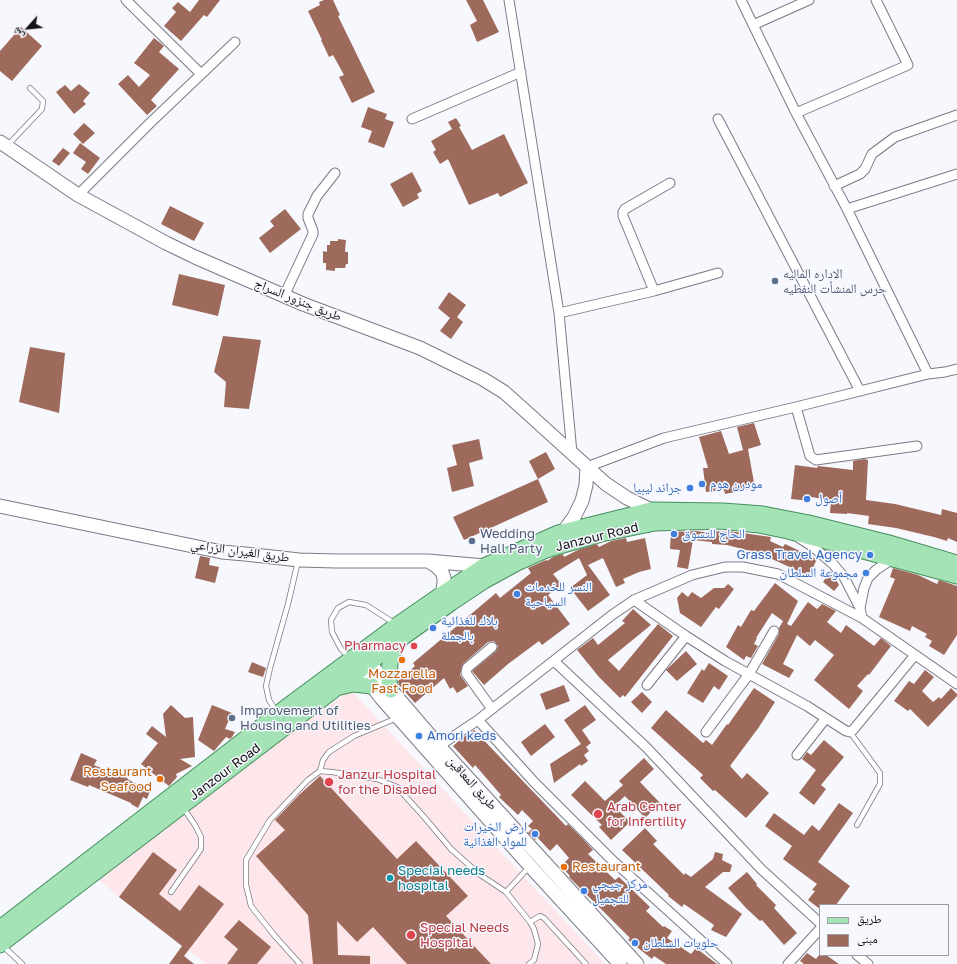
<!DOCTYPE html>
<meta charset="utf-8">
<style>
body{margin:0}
#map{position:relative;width:957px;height:964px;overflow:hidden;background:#f7f7fe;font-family:"Golos Text","Noto Naskh Arabic",sans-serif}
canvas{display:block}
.legend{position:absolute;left:819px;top:904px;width:130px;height:52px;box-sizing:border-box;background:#f7f7fe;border:1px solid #9c9ca2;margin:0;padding:5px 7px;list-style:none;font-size:12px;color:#131317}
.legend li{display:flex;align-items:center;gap:8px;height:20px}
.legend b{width:20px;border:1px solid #9c9ca2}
.north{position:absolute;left:8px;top:8px;width:40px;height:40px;-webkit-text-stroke:3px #f7f7fe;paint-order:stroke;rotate:243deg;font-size:11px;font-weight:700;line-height:16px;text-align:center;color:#131317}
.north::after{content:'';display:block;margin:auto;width:14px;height:18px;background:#131317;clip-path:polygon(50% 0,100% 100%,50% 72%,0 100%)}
</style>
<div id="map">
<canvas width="957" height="964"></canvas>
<ul class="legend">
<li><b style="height:5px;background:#a3e3b5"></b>طريق</li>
<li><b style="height:11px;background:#9e6a5c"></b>مبنى</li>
</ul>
<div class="north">ش</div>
</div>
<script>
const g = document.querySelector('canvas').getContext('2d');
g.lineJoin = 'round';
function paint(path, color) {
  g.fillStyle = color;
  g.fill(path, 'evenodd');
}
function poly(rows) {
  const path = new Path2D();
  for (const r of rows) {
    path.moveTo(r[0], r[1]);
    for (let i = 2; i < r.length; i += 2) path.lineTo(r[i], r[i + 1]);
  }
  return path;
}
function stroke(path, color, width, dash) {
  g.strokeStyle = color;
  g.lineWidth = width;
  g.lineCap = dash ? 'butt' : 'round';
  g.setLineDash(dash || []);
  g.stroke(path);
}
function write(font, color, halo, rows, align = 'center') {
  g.font = font + ' "Golos Text","Noto Naskh Arabic",sans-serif';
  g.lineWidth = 3;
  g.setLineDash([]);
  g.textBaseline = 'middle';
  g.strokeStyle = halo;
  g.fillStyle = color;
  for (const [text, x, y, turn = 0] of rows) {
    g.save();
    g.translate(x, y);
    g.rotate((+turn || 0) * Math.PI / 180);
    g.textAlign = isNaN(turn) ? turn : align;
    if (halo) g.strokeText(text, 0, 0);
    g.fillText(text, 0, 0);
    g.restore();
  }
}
paint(poly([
 [351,690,605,964,206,964,119,897,91,873]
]), '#fde7eb');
paint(poly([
 [199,0,220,0,207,17,204,15,181,41,164,26,176,12,172,8,178,2,190,12],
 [324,0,333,0,340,15,338,16,375,92,352,103,339,77,344,75,333,55,329,57,321,40,322,40,308,11,320,5,319,2],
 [466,0,483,0,499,32,477,42,470,25,477,21],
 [21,27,42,46,12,81,0,71,0,51],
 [154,38,164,46,159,52,179,69,151,100,157,106,147,115,118,84,128,75,139,87,150,75,134,63],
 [79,84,90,93,83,101,86,104,74,114,56,92,65,85,71,91],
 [368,107,387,114,385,119,394,122,384,148,368,142,372,131,361,127],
 [456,118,461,126,459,127,472,150,504,134,528,183,500,197,498,193,469,205,448,159,440,164,433,152,436,150,431,141,452,129,448,122],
 [84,123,95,133,83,144,73,134],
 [80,143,100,158,88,174,81,169,86,162,73,153],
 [63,148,70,153,59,166,52,161],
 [412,172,422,191,417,194,419,198,403,207,390,184],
 [170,206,204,223,194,241,161,224],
 [285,209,301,229,270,253,259,238,274,226,270,221],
 [338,239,346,240,345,252,348,252,348,264,346,264,345,268,335,268,335,271,326,270,326,263,323,263,323,251,327,252,327,245,330,245,330,241,338,241],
 [179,274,225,285,218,316,172,305],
 [449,292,466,305,457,317,463,322,451,339,440,331,450,318,438,308],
 [223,336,261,340,249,409,224,407,226,382,214,372],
 [30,347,65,353,59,413,19,402],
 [754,423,761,445,748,449,755,488,725,494,724,490,706,492,703,468,708,468,699,437,721,431,729,454,743,450,737,427],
 [479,439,483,459,469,463,474,486,452,492,447,468,457,465,452,445],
 [546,452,555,469,538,479,529,461],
 [864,459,868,460,866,500,895,504,941,515,942,509,957,513,957,542,948,538,947,541,934,537,896,528,868,524,869,516,847,513,847,514,830,513,831,500,811,497,811,501,791,499,795,465,817,468,818,466,853,470,853,461],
 [538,479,548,502,464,540,453,517],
 [695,531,713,533,713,531,727,532,728,531,771,537,770,541,783,547,785,544,817,559,809,576,772,559,750,551,727,545,712,544,712,542,693,540,688,569,677,567,680,550,670,549,671,532],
 [626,538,627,542,645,538,651,569,639,572,623,579,625,583,616,587,603,558,588,565,610,595,588,611,570,588,587,575,579,558,553,574,562,585,548,595,570,624,542,645,539,641,508,664,484,685,472,671,496,651,498,646,494,641,488,642,463,664,460,675,468,686,457,693,453,687,450,689,444,678,415,703,399,685,398,681,415,666,413,663,496,593,500,598,531,573,528,568,546,560,547,561,553,557,563,554,564,557,580,549,597,544,599,547,611,541],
 [200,556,210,558,209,565,219,567,215,583,195,578],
 [893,568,918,575,937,584,939,580,957,586,957,635,944,655,929,646,932,641,925,637,927,634,912,626,910,631,879,617,895,579,890,577],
 [831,571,839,585,834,591,823,582],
 [775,583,798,601,787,624,791,626,808,602,817,609,822,604,836,611,827,622,841,633,846,625,874,646,881,638,891,646,869,675,868,674,857,686,863,691,849,709,814,680,834,655,815,640,810,646,797,635,783,664,794,670,789,678,762,664,779,634,779,628,783,621,772,613,756,638,757,638,754,644,758,646,751,658,746,656,744,660,726,647,738,625,741,627,751,610,754,611],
 [728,584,734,589,719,609,716,607,701,627,680,613,677,598,682,592,688,597,692,592,701,598,714,588,724,588],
 [633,609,651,625,608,660,619,671,658,624,673,636,625,697,623,695,620,698,599,677,577,650,593,638,598,645,625,623,622,621],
 [686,651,697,664,677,681,666,670],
 [252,662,266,668,263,677,248,672],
 [709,663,728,676,719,690,714,686,703,703,687,693,702,669,704,671],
 [925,670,934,677,922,691,933,702,939,697,941,699,951,688,957,694,957,696,928,727,910,709,908,711,894,701,909,681,914,684],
 [564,685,570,701,546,710,540,694],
 [754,688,775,702,759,727,730,766,742,779,747,773,769,793,746,818,715,790,713,791,700,778,703,775,651,728,666,710,703,743,706,740,712,745,727,724,728,725],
 [642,692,652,702,642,713,631,702],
 [171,705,185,718,193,717,195,757,180,759,192,766,176,774,177,777,169,786,141,764,158,743,146,734,152,726,166,737,163,714],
 [212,705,232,713,225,729,235,732,232,737,230,739,226,737,214,751,198,740],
 [585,705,596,720,582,730,591,743,586,747,589,751,584,755,588,761,581,766,580,764,554,783,550,764,581,744,564,720],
 [545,724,555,737,531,756,521,742],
 [474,730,566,826,568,824,583,839,593,850,588,854,615,880,619,877,650,907,646,911,663,927,664,926,672,931,667,938,691,954,696,948,717,964,666,964,654,956,652,959,628,940,630,938,569,877,570,876,561,866,569,858,557,844,550,851,537,837,535,840,528,833,532,829,528,826,533,821,522,810,518,815,499,797,501,795,475,765,473,768,453,746,461,739],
 [824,740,844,757,821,785,826,789,814,805,799,793,816,770,802,759,807,752,811,755],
 [81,753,97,760,94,765,120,776,121,774,125,776,129,780,150,791,147,799,143,797,138,808,131,804,131,803,89,785,88,787,70,780],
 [644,758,654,769,640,782,660,803,645,818,625,796,614,806,630,822,611,840,599,827,602,825,571,795,585,781,605,801,623,785,619,781],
 [320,776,397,859,416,841,468,896,446,916,491,964,407,964,373,927,357,942,337,921,338,955,370,956,370,964,313,964,308,915,256,856,285,830,275,820,299,795],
 [839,803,853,813,818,862,850,886,836,905,820,905,820,909,808,900,815,891,812,890,817,884,783,859,792,846,765,826,774,813,804,835,812,825,819,831],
 [645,828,657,841,653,844,684,875,685,873,691,877,713,859,715,852,723,854,722,860,732,865,730,872,723,872,705,887,742,914,726,937,711,930,714,925,684,904,682,907,668,896,669,895,622,850],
 [153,852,177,870,159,894,180,911,199,885,224,904,184,956,194,964,169,964,182,946,119,897],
 [747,872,757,884,756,885,776,905,774,908,797,933,784,945,762,920,760,921,746,908,728,888],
 [239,920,271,947,257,964,227,964,238,949,224,937],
 [807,953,816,959,819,955,826,955,839,964,804,964,800,961]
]), '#9e6a5c');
const lane = poly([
 [7,146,42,109,43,101,30,88],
 [350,658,341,649,332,632,331,620,338,608,349,602,366,605,394,623],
 [276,711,269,700,266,686,270,668,288,604,298,561],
 [850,732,880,773,880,784,857,825],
 [320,771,323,760,329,752,354,736,397,718],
 [171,892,201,849,201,837,195,825,184,809],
 [530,922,540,916,544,918,586,964],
 [3,946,22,964],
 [300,964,274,935,251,906,246,885,246,860,270,820,308,780,320,771,332,772,377,779,397,787,425,818,451,849,479,874,506,892],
 [529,964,534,960,538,944,534,929,530,922,506,892,530,866]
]);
const street = poly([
 [126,0,201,74],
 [509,0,559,313,572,453],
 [741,0,796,113,847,209,928,374],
 [753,25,809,0],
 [796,113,908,65,876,0],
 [412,119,521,72],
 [718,119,860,391],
 [834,186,860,174,865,169,872,154,895,137,957,115],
 [78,195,150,123,235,42],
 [847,209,957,174],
 [654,291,623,216,623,212,625,209,670,183],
 [284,296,313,234,313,231,308,218,308,214,317,196,335,173],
 [559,313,654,291,718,273],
 [796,407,810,456,816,460,917,446],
 [587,467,664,438,796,407,928,374,945,372,957,369],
 [799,538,812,546,833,564,844,577,860,608],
 [892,559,876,570,868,578,864,588,860,608,862,618,957,684],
 [634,600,686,636,725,661,807,706,846,731,850,732,853,730,915,655],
 [554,661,646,747,761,869,820,923],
 [647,685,686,636],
 [492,709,466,673,467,668,492,647],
 [478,720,534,782,610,858,727,964],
 [706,732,749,674,774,631],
 [439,746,478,720,612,615,634,600,692,575,725,567,743,567,778,574,862,618],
 [797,755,826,718],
 [857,955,868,964],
 [788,964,820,929]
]);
const secondary = poly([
 [0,142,78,195,166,243,195,257,303,304,420,348,483,379,504,392,522,408,606,484,627,498,651,510],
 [0,506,222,552,245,554,299,560,336,561,428,561,484,566],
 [564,531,574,517,582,501,586,485,587,467],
 [428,561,436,566,442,572,444,578,444,584,442,594],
 [364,655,391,690,439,746,637,964],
 [354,663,382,699,530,866,620,964]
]);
const primary = poly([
 [340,687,353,684,372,686],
 [391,690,389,681,390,663,392,654,399,642],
 [0,928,289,705,390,630,442,594,484,566,558,533,651,510,723,511,763,514,809,523,889,543,957,563],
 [0,945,402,638,451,603,484,581,517,563,546,550,601,534,655,523,720,521,759,525,788,531,957,576]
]);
stroke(lane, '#7b7a85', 6);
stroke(street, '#7b7a85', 11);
stroke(secondary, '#7b7a85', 15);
stroke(primary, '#488e5e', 17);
stroke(lane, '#fff', 4.5);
stroke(street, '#fff', 9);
stroke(secondary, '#fff', 13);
stroke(primary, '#a3e3b5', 15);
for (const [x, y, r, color] of [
 [775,281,4,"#5c6f8a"],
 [702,484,4,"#3f7fe0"],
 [690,488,4,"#3f7fe0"],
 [807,499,4,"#3f7fe0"],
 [674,534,4,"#3f7fe0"],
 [472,541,4,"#5c6f8a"],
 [870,555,4,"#3f7fe0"],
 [866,573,4,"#3f7fe0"],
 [517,594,4,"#3f7fe0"],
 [433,628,4,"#3f7fe0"],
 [414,646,4,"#e0444e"],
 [402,660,4,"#e8710a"],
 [232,718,4,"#5c6f8a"],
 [419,736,4,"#3f7fe0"],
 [160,779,4,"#e8710a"],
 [329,782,5,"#e0444e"],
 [598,814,5,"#e0444e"],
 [535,834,4,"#3f7fe0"],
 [564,867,4,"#e8710a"],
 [390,878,4,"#0f9aa8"],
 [584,891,4,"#3f7fe0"],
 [411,935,5,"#e0444e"],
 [635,943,4,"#3f7fe0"]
]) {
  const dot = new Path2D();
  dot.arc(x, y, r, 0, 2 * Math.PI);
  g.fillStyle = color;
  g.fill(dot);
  stroke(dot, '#f7f7fe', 1.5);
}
write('13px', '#4e5e75', '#f7f7fe', [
 ["الاداره الماليه",783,274],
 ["حرس المنشأت النفطيه",783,289],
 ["Wedding",480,534],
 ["Hall Party",480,549],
 ["Improvement of",240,711],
 ["Housing and Utilities",240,726]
], 'left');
write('13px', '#131317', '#f7f7fe', [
 ["طريق جنزور السراج",298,300,22],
 ["Janzour Road",597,537,-14],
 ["طريق الغيران الزراعي",240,551,8],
 ["Janzour Road",225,772,-37],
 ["طريق المعاقين",472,783,48]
]);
write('13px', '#366cbe', '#f7f7fe', [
 ["مودرن هوم",710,484],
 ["جراند ليبيا",682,488,"right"],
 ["أصول",815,499],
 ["الحاج للتسوق",682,534],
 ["Grass Travel Agency",862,555,"right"],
 ["مجموعة السلطان",858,573,"right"],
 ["النسر للخدمات",525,587],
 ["السياحية",525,602],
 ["بلاك للغذائية",441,621],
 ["بالجملة",441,636],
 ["Amori keds",427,736],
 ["ارض الخيرات",527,827,"right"],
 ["للمواد الغذائية",527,842,"right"],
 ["مركز جيجي",592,884],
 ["للتجميل",592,899],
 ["حلويات السلطان",643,943]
], 'left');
write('13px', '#be3a42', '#f7f7fe', [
 ["Pharmacy",406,646,"right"],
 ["Janzur Hospital",338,775],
 ["for the Disabled",338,790],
 ["Arab Center",607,807],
 ["for Infertility",607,822],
 ["Special Needs",420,928],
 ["Hospital",420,943]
], 'left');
write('13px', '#c56008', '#f7f7fe', [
 ["Mozzarella",402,674],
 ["Fast Food",402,689],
 ["Restaurant",152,772,"right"],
 ["Seafood",152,787,"right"],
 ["Restaurant",572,867,"left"]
]);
write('13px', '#0d838f', '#f7f7fe', [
 ["Special needs",398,871],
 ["hospital",398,886]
], 'left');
</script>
